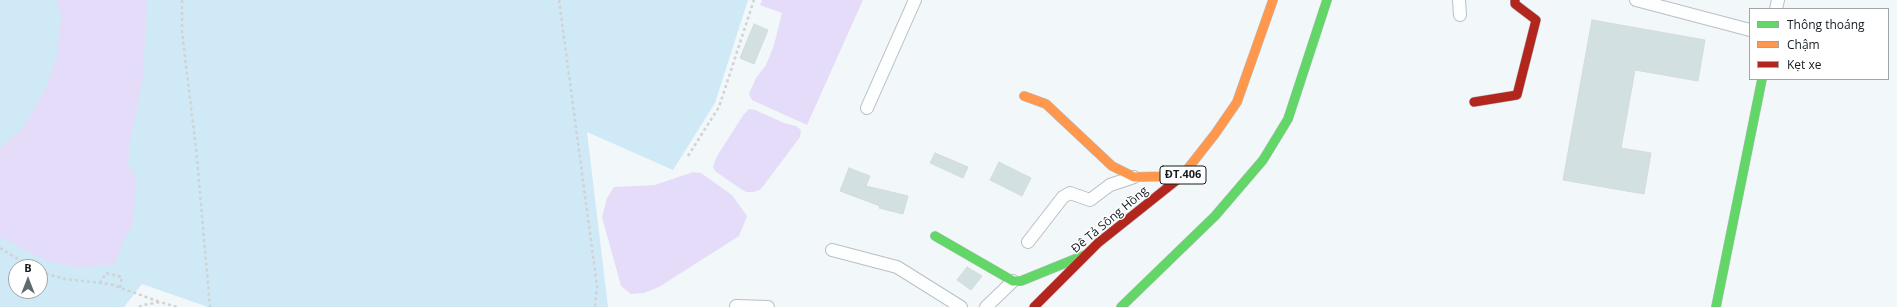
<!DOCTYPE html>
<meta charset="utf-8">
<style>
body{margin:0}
#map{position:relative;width:1897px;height:307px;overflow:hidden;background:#f2f7fa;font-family:"Open Sans",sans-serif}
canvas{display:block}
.legend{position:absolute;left:1749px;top:8px;width:140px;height:72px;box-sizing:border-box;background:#fff;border:1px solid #a1a4a6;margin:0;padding:5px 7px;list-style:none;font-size:12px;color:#141c21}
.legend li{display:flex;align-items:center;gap:8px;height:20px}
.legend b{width:20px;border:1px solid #a1a4a6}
.north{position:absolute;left:8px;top:259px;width:40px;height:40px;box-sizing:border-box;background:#fff;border:1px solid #a1a4a6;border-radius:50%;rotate:0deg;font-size:11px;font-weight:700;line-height:16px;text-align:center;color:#141c21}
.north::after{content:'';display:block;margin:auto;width:14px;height:18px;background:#62696d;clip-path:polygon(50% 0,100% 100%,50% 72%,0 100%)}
</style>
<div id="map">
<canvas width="1897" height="307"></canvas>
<ul class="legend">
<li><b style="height:5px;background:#63d668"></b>Thông thoáng</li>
<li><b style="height:5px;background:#ff974d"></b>Chậm</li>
<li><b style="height:5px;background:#b3261e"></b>Kẹt xe</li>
</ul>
<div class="north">B</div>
</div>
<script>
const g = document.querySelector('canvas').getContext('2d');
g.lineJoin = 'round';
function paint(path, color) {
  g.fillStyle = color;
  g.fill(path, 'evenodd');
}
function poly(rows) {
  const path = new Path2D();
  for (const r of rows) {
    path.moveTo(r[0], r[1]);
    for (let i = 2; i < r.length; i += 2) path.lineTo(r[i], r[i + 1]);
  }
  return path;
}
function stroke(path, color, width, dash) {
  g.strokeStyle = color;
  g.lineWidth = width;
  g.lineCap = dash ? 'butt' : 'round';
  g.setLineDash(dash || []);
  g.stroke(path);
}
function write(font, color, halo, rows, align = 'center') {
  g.font = font + ' "Open Sans",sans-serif';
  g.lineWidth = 3;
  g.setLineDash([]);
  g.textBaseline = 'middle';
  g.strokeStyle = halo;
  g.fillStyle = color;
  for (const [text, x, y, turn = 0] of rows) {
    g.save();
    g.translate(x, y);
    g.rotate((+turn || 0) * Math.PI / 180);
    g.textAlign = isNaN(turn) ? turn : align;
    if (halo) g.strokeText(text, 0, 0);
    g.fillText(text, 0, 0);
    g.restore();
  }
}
paint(poly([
 [0,0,748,0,715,103,673,170,587,132,608,307,208,307,142,284,124,307,0,307],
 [16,267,40,267,40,291,16,291]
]), '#d0e9f7');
paint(poly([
 [57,0,146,0,147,9,142,85,131,136,128,165,136,176,133,224,123,242,115,264,78,268,47,261,0,237,0,149,23,127,45,90,57,57,61,18],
 [762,0,863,0,807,125,752,100,749,94,756,78,766,65,774,45,782,13,760,5],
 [749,109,755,110,784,123,796,126,801,130,800,137,761,189,754,192,746,192,738,187,715,171,713,167,717,156,744,114],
 [693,172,701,173,732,195,747,216,739,236,659,287,644,293,631,294,621,286,602,217,607,198,614,187,655,185]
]), '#e4dcf9');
const building = poly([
 [1592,20,1705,40,1698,81,1635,70,1621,148,1651,153,1644,194,1563,180,1592,20],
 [754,24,768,30,754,64,740,58,754,24],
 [935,153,968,167,963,178,930,163,935,153],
 [999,162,1031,178,1022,196,990,180,999,162],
 [849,168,870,176,866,186,908,196,903,214,879,208,880,206,840,191,849,168],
 [967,267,982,276,971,290,957,280,967,267]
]);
paint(building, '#d3e0e2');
stroke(building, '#d2dadc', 1);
const street = poly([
 [1459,0,1460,15],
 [1636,0,1750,30],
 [1776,9,1778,0],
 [867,108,915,0],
 [1028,242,1063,197,1070,193,1090,200,1110,185,1134,177],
 [832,250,897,267,961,307],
 [736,306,768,307],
 [986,307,1013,281]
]);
const fast = poly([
 [935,236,1013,281,1021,281,1085,255],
 [1121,307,1215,216,1263,160,1288,119,1327,0],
 [1716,307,1762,79]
]);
const slow = poly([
 [1024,96,1046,104,1112,166,1134,177,1182,176],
 [1182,176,1215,134,1237,102,1273,0]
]);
const jam = poly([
 [1474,102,1517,95,1536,20,1515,4,1515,0],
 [1034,307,1098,243,1182,176]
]);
stroke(street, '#b9bfc4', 14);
stroke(fast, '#b9bfc4', 10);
stroke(slow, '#b9bfc4', 10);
stroke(jam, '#b9bfc4', 10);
stroke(poly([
 [182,0,182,32,196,148,210,307],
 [559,0,597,286,595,307],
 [688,156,719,107,754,0],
 [0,248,31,267],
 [40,272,65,279,110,284,160,302],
 [100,283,106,273,122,277,120,288],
 [139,307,143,305,160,302,177,307]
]), '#d1d2d3', 2.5, [3, 3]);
stroke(street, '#fdfefe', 12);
stroke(fast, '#63d668', 9);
stroke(slow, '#ff974d', 9);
stroke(jam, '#b3261e', 9);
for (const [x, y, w] of [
 [1183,175,46]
]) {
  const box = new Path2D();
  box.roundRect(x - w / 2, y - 9, w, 18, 3);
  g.fillStyle = '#fff';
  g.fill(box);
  stroke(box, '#141c21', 1);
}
write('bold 11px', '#141c21', null, [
 ["ĐT.406",1183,175]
]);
write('12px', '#141c21', '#fff', [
 ["Đê Tả Sông Hồng",1110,220,-40]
]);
</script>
